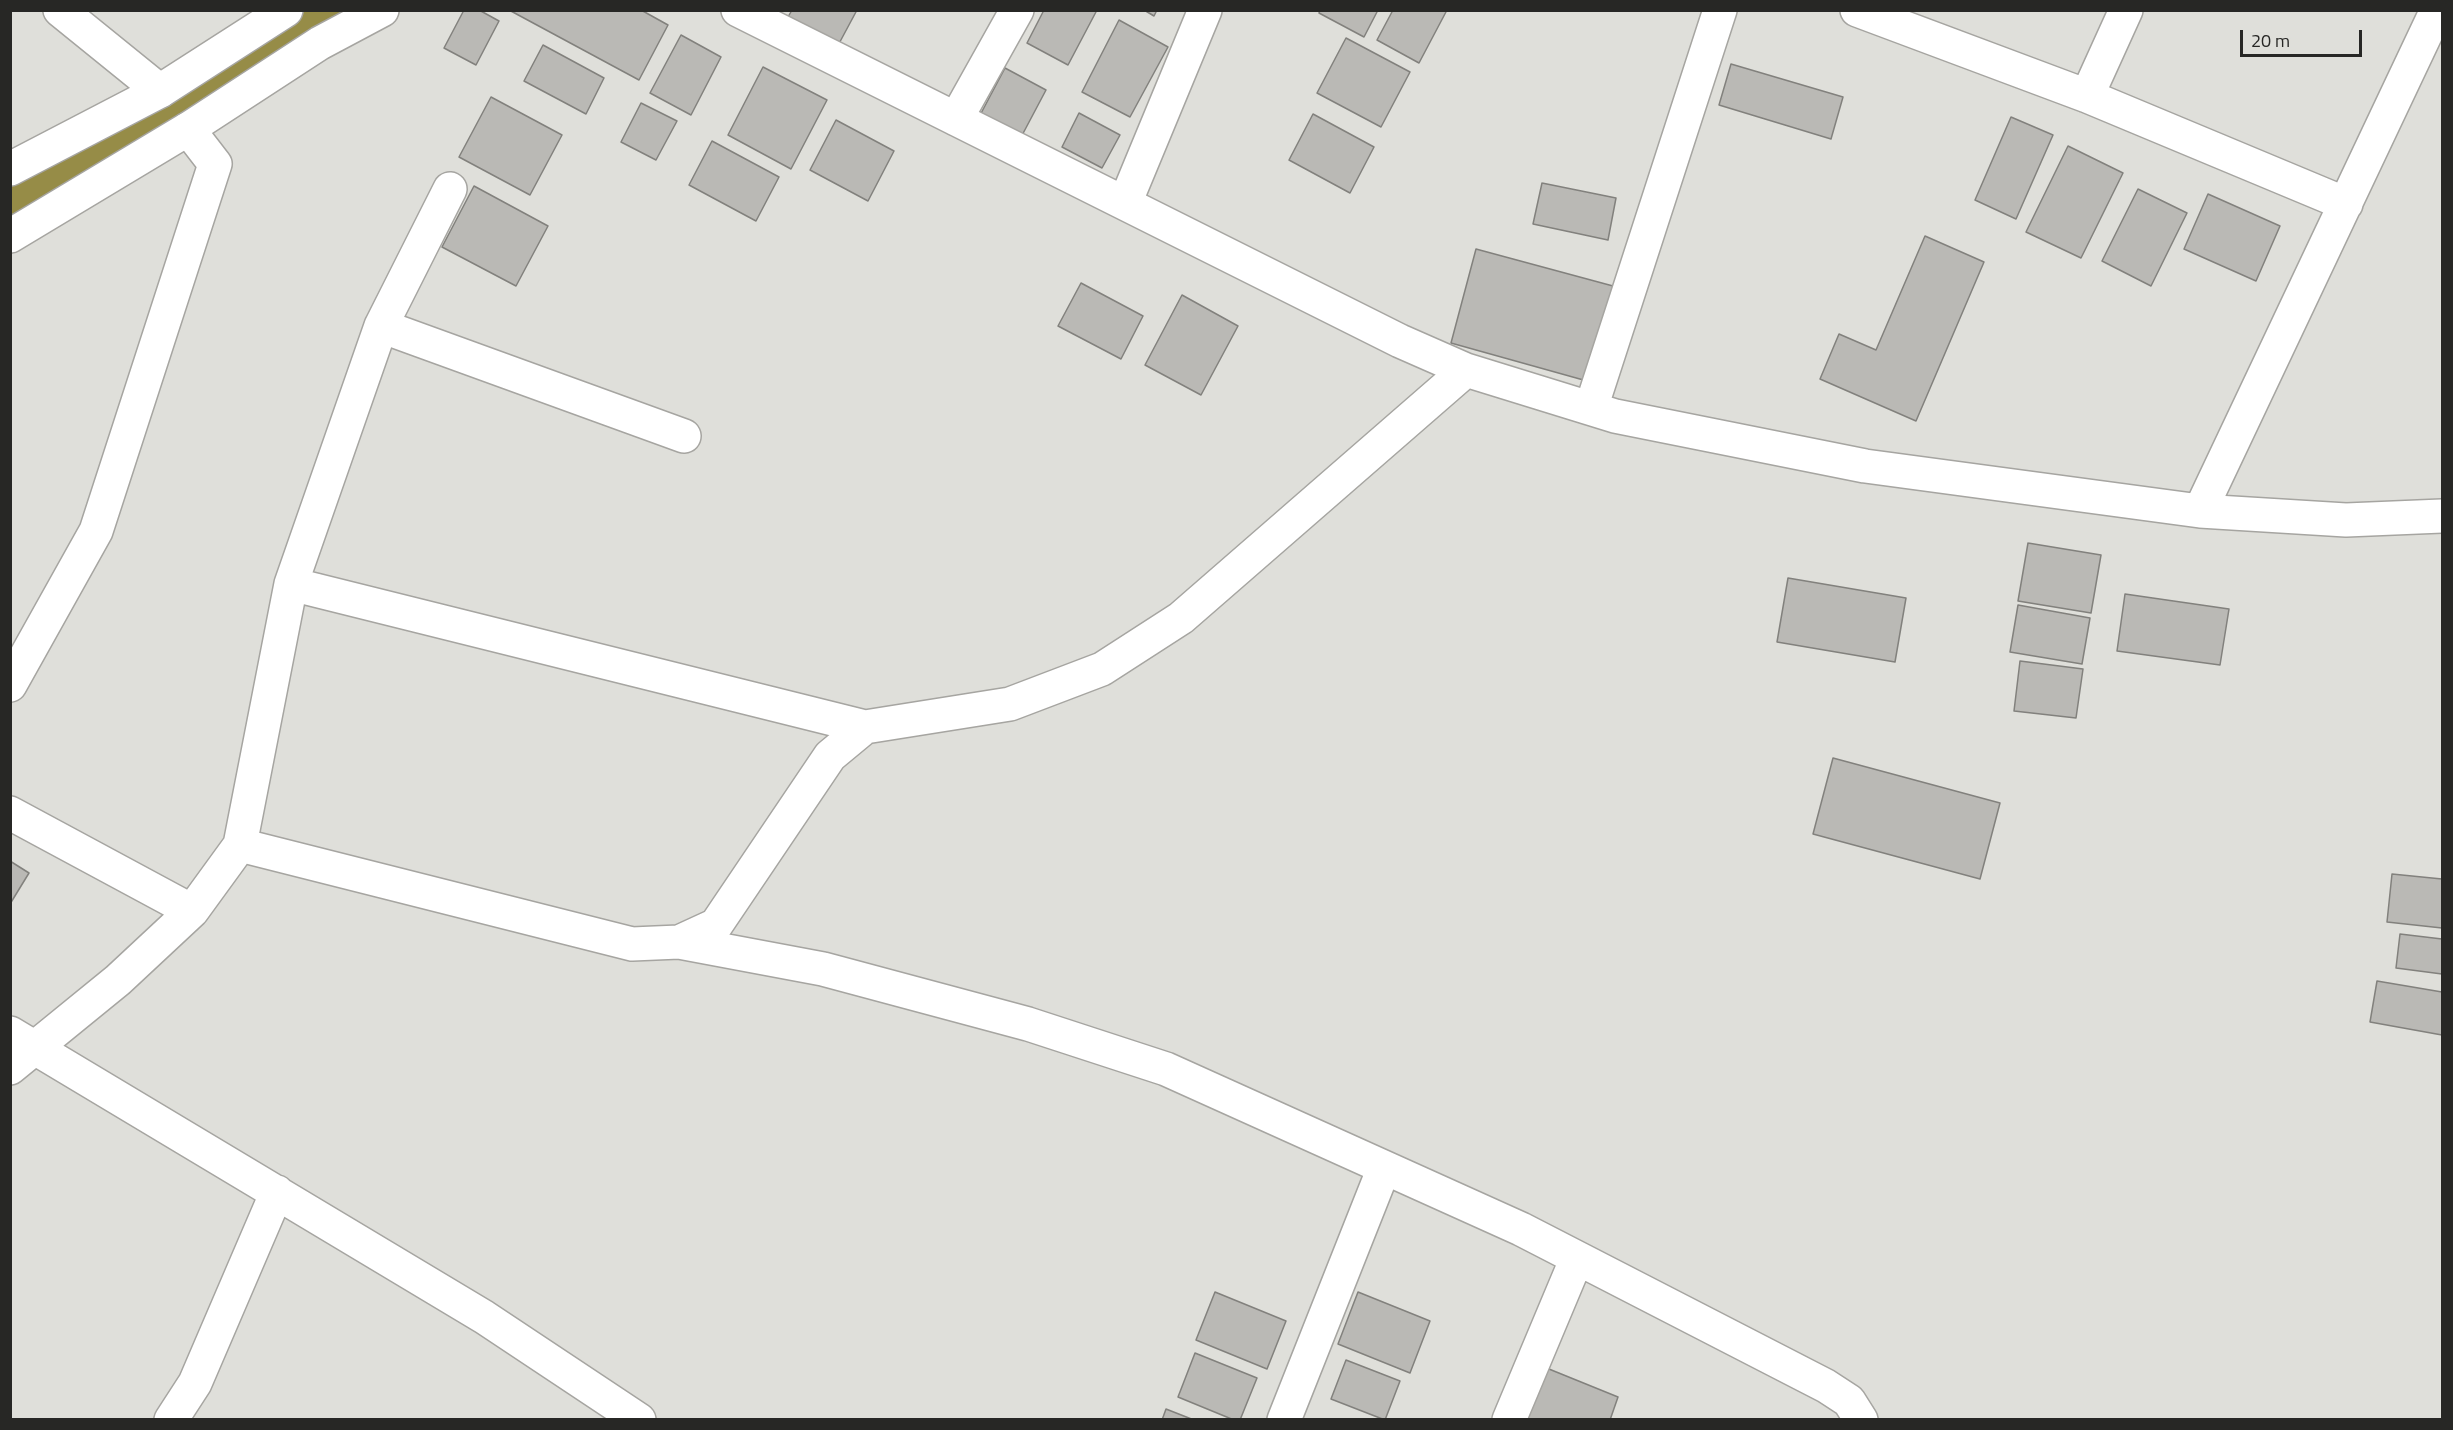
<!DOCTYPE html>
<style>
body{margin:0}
#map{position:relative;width:2453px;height:1430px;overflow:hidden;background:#dfdfda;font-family:"Titillium Web",sans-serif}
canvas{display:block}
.frame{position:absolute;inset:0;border:12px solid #272725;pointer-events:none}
.scale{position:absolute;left:2240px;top:30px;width:122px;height:27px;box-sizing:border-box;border:3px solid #272725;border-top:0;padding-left:8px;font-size:18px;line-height:21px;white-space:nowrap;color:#272725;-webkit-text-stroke:4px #dfdfda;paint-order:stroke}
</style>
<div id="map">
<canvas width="2453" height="1430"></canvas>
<div class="frame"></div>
<div class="scale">20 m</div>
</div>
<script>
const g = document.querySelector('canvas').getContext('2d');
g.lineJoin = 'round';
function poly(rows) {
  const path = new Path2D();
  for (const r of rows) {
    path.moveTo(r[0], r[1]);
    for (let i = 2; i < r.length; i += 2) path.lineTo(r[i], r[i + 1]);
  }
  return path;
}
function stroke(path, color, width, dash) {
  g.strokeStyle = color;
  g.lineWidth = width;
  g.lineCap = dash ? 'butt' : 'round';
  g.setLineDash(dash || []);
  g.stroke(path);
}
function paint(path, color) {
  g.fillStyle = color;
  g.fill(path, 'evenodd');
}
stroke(poly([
 [10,198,337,10]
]), '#968c47', 42);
const building = poly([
 [464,10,479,10,499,21,476,65,444,48,464,10],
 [509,10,641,10,668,25,639,80,509,10],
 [792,10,857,10,835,51,784,24,792,10],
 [1044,10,1097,10,1068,65,1027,43,1044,10],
 [1144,10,1157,10,1154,16,1144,10],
 [1320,10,1378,10,1364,37,1319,13,1320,10],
 [1393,10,1447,10,1419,63,1377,40,1393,10],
 [1119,20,1168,47,1130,117,1082,92,1119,20],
 [681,35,721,57,691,115,650,93,681,35],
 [1346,38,1410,72,1381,127,1317,93,1346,38],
 [543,45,604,78,586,114,524,81,543,45],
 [1731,64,1843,97,1831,139,1719,105,1731,64],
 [763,67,827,100,791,169,728,135,763,67],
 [1005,68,1046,90,1019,141,978,119,1005,68],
 [491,97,562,135,530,195,459,157,491,97],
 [641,103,677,121,656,160,621,142,641,103],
 [1079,113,1120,135,1102,168,1062,147,1079,113],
 [1313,114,1374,147,1350,193,1289,160,1313,114],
 [2011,117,2053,135,2016,219,1975,200,2011,117],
 [836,120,894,151,868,201,810,170,836,120],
 [712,141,779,177,756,221,689,185,712,141],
 [2068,146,2123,173,2081,258,2026,232,2068,146],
 [1542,183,1616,198,1608,240,1533,224,1542,183],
 [474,186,548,226,516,286,442,247,474,186],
 [2138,189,2187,213,2151,286,2102,261,2138,189],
 [2208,194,2280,226,2256,281,2184,249,2208,194],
 [1925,236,1984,262,1916,421,1820,379,1839,334,1876,350,1925,236],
 [1476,249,1613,286,1587,381,1451,343,1476,249],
 [1081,283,1143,316,1121,359,1058,326,1081,283],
 [1182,295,1238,326,1201,395,1145,365,1182,295],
 [2028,543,2101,555,2091,613,2018,601,2028,543],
 [1788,578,1906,598,1895,662,1777,642,1788,578],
 [2125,594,2229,609,2220,665,2117,651,2125,594],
 [2018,605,2090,618,2082,664,2010,652,2018,605],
 [2020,661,2083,669,2076,718,2014,711,2020,661],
 [1833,758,2000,803,1980,879,1813,834,1833,758],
 [10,861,29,873,10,904,10,861],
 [2392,874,2442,879,2442,928,2387,922,2392,874],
 [2400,934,2442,939,2442,974,2396,968,2400,934],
 [2377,981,2442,992,2442,1035,2370,1022,2377,981],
 [1215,1292,1286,1321,1267,1369,1196,1340,1215,1292],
 [1358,1292,1430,1321,1410,1373,1338,1344,1358,1292],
 [1195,1353,1257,1378,1240,1420,1234,1420,1178,1397,1195,1353],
 [1346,1360,1400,1381,1385,1420,1331,1399,1346,1360],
 [1544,1367,1618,1397,1610,1420,1524,1420,1544,1367],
 [1166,1409,1194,1420,1162,1420,1166,1409]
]);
paint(building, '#bab9b5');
stroke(building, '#82817d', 1.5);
const street = poly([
 [60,10,160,91],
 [738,10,1400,341,1466,370,1615,416,1865,466,2200,511,2346,520,2442,516],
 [1857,10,2087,96],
 [2126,10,2087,96,2346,204],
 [956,119,1017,10],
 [1125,203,1205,10],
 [381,326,684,436],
 [1591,408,1720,10],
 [2200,511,2437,10],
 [291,584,865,727],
 [10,685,96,531,215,164,188,129],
 [10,813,192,911],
 [240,845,291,584,381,326,450,189],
 [679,942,823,969,1028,1024,1166,1069,1521,1229,1826,1386,1849,1401,1861,1420],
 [10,1033,484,1317,639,1420],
 [10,1068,118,980,192,911,240,845,632,944,679,942,716,925,830,756,865,727,1010,704,1102,669,1181,618,1466,370],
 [171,1420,195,1383,277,1192],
 [1284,1420,1384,1168],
 [1509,1420,1577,1258]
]);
const primary = poly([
 [10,169,160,91,286,10],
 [10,236,188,129,320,43,382,10]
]);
stroke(street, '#a6a5a1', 36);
stroke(primary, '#a6a5a1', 36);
stroke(street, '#fff', 33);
stroke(primary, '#fff', 33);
</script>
